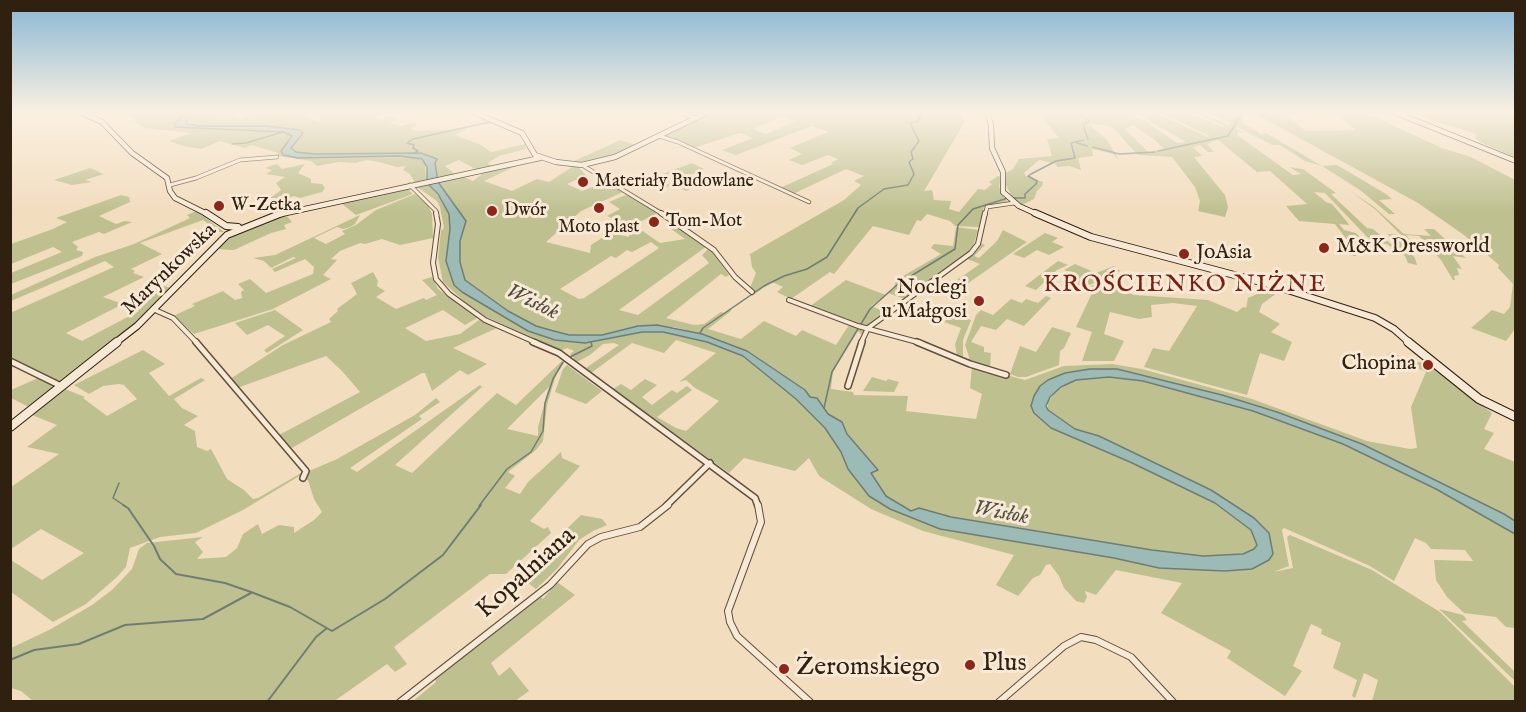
<!DOCTYPE html>
<meta charset="utf-8">
<style>
body{margin:0}
#map{position:relative;width:1526px;height:712px;overflow:hidden;background:#f3ddbf;font-family:"IM FELL English",serif}
canvas{display:block}
.frame{position:absolute;inset:0;border:12px solid #2f200f;pointer-events:none}
</style>
<div id="map">
<canvas width="1526" height="712"></canvas>
<div class="frame"></div>
</div>
<script>
const g = document.querySelector('canvas').getContext('2d');
g.lineJoin = 'round';
function paint(path, color) {
  g.fillStyle = color;
  g.fill(path, 'evenodd');
}
function poly(rows) {
  const path = new Path2D();
  for (const r of rows) {
    path.moveTo(r[0], r[1]);
    for (let i = 2; i < r.length; i += 2) path.lineTo(r[i], r[i + 1]);
  }
  return path;
}
function stroke(path, color, width, dash) {
  g.strokeStyle = color;
  g.lineWidth = width;
  g.lineCap = dash ? 'butt' : 'round';
  g.setLineDash(dash || []);
  g.stroke(path);
}
function write(font, color, halo, rows, align = 'center') {
  g.font = font + ' "IM FELL English",serif';
  g.lineWidth = 6;
  g.setLineDash([]);
  g.textBaseline = 'middle';
  g.strokeStyle = halo;
  g.fillStyle = color;
  for (const [text, x, y, turn = 0] of rows) {
    g.save();
    g.translate(x, y);
    g.rotate((+turn || 0) * Math.PI / 180);
    g.textAlign = isNaN(turn) ? turn : align;
    if (halo) g.strokeText(text, 0, 0);
    g.fillText(text, 0, 0);
    g.restore();
  }
}
paint(poly([
 [115,112,190,112,177,120,175,127,283,132,292,136,281,151,298,158,414,157,425,162,426,180,415,183,410,174,403,170,406,166,397,167,379,162,367,160,356,163,339,162,317,166,311,161,278,156,276,155,278,153,251,145,245,148,220,141,201,149,183,146,169,141,191,133,145,128,135,122,133,117],
 [199,112,234,116,240,119,260,112,306,112,312,119,321,123,320,112,380,112,384,114,374,118,381,120,389,117,397,119,389,123,401,126,412,123,417,125,411,129,418,131,466,129,455,135,481,145,491,152,525,144,526,149,499,156,488,163,492,166,477,170,459,160,445,166,455,174,437,178,432,157,421,153,315,154,296,152,291,148,302,135,303,133,299,130,267,126,199,126,187,124,186,121],
 [712,112,961,112,964,123,924,191,932,190,934,200,951,201,949,209,959,212,978,189,985,190,992,184,989,182,998,176,1001,177,999,186,1002,195,1008,202,984,207,979,227,955,226,950,221,927,214,921,221,917,220,909,235,873,226,834,274,830,272,791,299,777,292,783,287,772,282,756,293,750,288,756,273,752,267,750,254,844,200,861,185,854,181,864,176,846,169,793,194,780,188,833,164,831,163,838,159,828,155,802,165,789,160,802,154,790,148,828,132,812,126,736,155,722,150,753,138,740,133,693,148,663,136],
 [780,117,796,121,766,134,753,129],
 [1038,112,1126,112,1145,121,1177,143,1186,142,1134,112,1154,112,1208,137,1210,136,1159,112,1185,112,1223,127,1225,126,1192,112,1198,112,1228,125,1230,122,1205,112,1224,112,1233,117,1237,112,1246,112,1241,122,1261,134,1266,133,1322,166,1337,165,1386,194,1392,199,1379,200,1395,214,1389,214,1360,190,1322,166,1305,161,1280,145,1272,145,1237,127,1236,129,1245,133,1238,132,1237,135,1293,175,1301,174,1289,167,1303,169,1336,193,1331,194,1367,228,1373,229,1391,244,1394,244,1388,234,1401,235,1376,210,1350,191,1374,207,1404,234,1431,236,1424,229,1434,229,1466,258,1453,256,1462,269,1457,268,1459,275,1454,276,1455,280,1453,280,1441,260,1419,236,1406,235,1413,243,1403,245,1415,258,1417,265,1408,263,1405,256,1387,244,1373,243,1325,193,1314,192,1326,202,1332,204,1348,223,1349,225,1339,224,1344,230,1356,233,1361,238,1365,244,1351,243,1356,256,1353,256,1347,240,1335,224,1299,221,1286,206,1307,204,1270,171,1257,172,1218,140,1207,144,1214,152,1208,152,1200,145,1193,147,1202,156,1194,157,1225,195,1228,207,1225,217,1198,211,1200,201,1195,187,1172,157,1138,155,1112,127,1096,124,1089,124,1107,140,1119,160,1113,154,1092,149,1093,156,1078,158,1081,170,1069,166,1057,167,1056,164,1039,160,1024,173,1026,176,1043,182,1042,186,1037,191,1034,199,1022,205,1012,197,1006,185,1006,173,1013,169,1019,159,1052,156,1047,139,1059,138],
 [1133,125,1155,140,1164,149,1149,153,1125,129],
 [1406,112,1515,112,1516,155,1514,155,1515,157,1482,143,1475,138,1476,134],
 [1282,113,1306,131,1356,130,1334,112,1364,112,1442,148,1471,157,1515,180,1515,329,1506,341,1471,328,1492,310,1504,314,1510,307,1513,284,1498,268,1499,265,1464,235,1418,203,1252,112],
 [620,140,636,145,608,158,590,163,570,163],
 [692,163,704,169,681,179,697,186,686,191,673,184,663,189,661,187,680,179,672,175,659,180,649,179],
 [277,164,282,169,305,164,298,173,311,179,311,183,322,184,325,188,322,192,300,198,294,196,276,203,268,200,281,190,276,183,285,177,266,174,272,170,265,168],
 [513,165,516,166,484,181,512,191,537,179,549,182,572,167,578,167,586,175,567,184,582,191,605,182,623,192,581,211,546,242,590,253,591,245,605,236,616,234,629,237,630,226,619,223,621,221,607,216,620,209,609,202,628,194,707,246,619,310,638,315,709,263,702,255,709,248,729,275,726,277,721,274,666,318,694,325,704,324,721,312,724,313,730,309,731,311,708,329,741,339,764,321,796,336,802,330,836,345,849,325,865,329,862,335,857,330,843,353,833,371,831,389,853,392,854,395,908,396,906,411,976,419,982,394,970,388,972,366,1025,380,1064,366,1112,364,1142,369,1252,399,1367,441,1410,449,1417,448,1411,407,1426,372,1388,355,1390,352,1410,361,1426,363,1492,413,1484,429,1494,433,1484,449,1515,462,1515,521,1483,503,1362,444,1277,412,1222,395,1117,369,1090,369,1065,373,1034,413,1051,428,1130,462,1215,503,1251,530,1257,545,1254,549,1243,554,1203,556,1152,550,951,517,919,508,911,511,886,496,871,473,878,469,847,434,842,422,828,414,817,398,809,397,805,390,747,351,702,334,674,327,616,331,603,335,569,335,550,330,536,326,508,311,465,280,460,263,460,241,466,221,438,182,462,176,473,181,487,170],
 [657,213,674,226,670,228,685,239,660,243,634,225],
 [651,242,659,248,584,298,579,299,560,289,611,256,616,258,627,250,632,252],
 [90,168,104,174,85,180,92,182,72,185,54,180],
 [427,183,443,202,449,214,450,229,446,261,454,285,462,292,528,331,555,340,585,343,642,332,663,332,707,342,743,356,796,399,825,428,841,452,848,469,869,496,981,536,1114,558,1159,568,1225,571,1252,569,1269,560,1273,554,1269,533,1254,518,1211,490,1099,436,1075,429,1048,410,1048,402,1056,391,1076,380,1109,377,1143,381,1253,411,1343,444,1436,489,1515,534,1515,628,1506,627,1496,617,1464,613,1447,597,1436,580,1434,560,1473,561,1465,550,1431,549,1426,543,1415,538,1394,581,1370,566,1284,528,1282,530,1289,566,1273,572,1293,568,1287,537,1290,535,1372,570,1440,612,1515,687,1515,701,1372,701,1378,680,1364,673,1355,698,1352,696,1357,680,1333,668,1341,643,1321,634,1322,629,1311,624,1293,666,1302,671,1285,696,1227,658,1231,651,1161,613,1182,583,1116,570,1096,595,1085,591,1087,597,1084,603,1076,601,1064,588,1059,576,1050,564,1046,565,1040,575,1033,578,1018,596,996,585,1014,555,923,531,871,509,819,476,809,458,795,471,744,458,729,473,613,389,621,384,631,390,645,379,657,385,642,397,652,405,672,390,677,393,687,386,692,390,657,417,676,428,686,431,719,401,695,388,686,380,679,382,716,353,676,340,664,353,632,343,591,373,586,368,619,345,614,343,603,344,590,355,577,362,570,354,574,351,567,348,560,351,485,316,465,302,443,282,438,257,441,231,444,228,440,207,437,201,417,187],
 [407,188,413,194,356,215,341,203],
 [415,194,428,205,432,214,433,238,400,245,382,239,365,244,360,243,340,251,331,259,337,260,323,275,331,279,273,309,194,334,173,316,195,306,192,304,223,291,235,300,242,298,241,292,244,290,238,284,250,279,266,293,313,274,314,267,305,259,275,272,272,269,296,258,293,257,271,268,264,261,253,258,275,255,360,215,355,224,350,227,343,229,337,227,314,238,326,244,345,234,342,231,356,225,376,210],
 [121,195,129,197,130,202,99,216,116,224,125,221,132,222,104,234,99,232,72,242,78,247,76,250,83,252,82,256,11,284,11,273,62,252,53,247,11,264,11,244,53,229,67,222,56,218],
 [197,211,224,232,219,232,203,220,140,243,162,254,131,269,135,271,133,273,144,277,103,297,123,304,66,333,82,341,139,311,129,301,161,285,171,288,133,327,67,381,58,383,11,358,10,313,114,267,105,261,11,301,11,295,95,257,134,244,190,218,187,215],
 [285,214,292,222,284,225,286,229,271,233,234,250,216,249,229,236],
 [956,227,978,230,972,250,905,299,888,293,894,289,896,280,941,254,931,248,934,244,953,246],
 [1003,230,1027,242,964,286,954,282,980,264,967,259,980,243,985,245,974,256,979,258,997,241],
 [1045,233,1058,238,1052,242,1064,247,1049,255,1037,250,1024,258,1013,254],
 [1058,261,1068,265,1057,270,1036,290,1025,286],
 [1075,264,1096,273,1114,266,1120,271,1083,288,1071,283,1075,280,1069,276,1073,273,1064,270],
 [373,272,378,281,377,286,385,291,376,297,396,309,424,298,426,300,437,295,422,280,432,277,438,289,477,318,465,325,443,310,405,328,426,341,460,334,479,320,497,328,453,348,487,364,468,375,460,370,432,391,425,373,422,373,292,448,279,435,360,392,342,371,326,356,237,388,230,379,283,345,331,322,329,319,338,311,337,309,357,294,351,283],
 [846,280,886,295,871,306,885,312,868,326,851,323,847,318,839,319,809,307],
 [1101,281,1134,295,1208,300,1237,312,1243,307,1246,308,1248,298,1273,287,1281,290,1262,304,1259,312,1280,324,1271,332,1292,342,1284,361,1260,353,1247,395,1144,367,1153,348,1169,351,1197,306,1173,303,1151,305,1152,317,1139,319,1110,312,1104,334,1124,341,1114,361,1082,361,1092,332,1076,327,1093,291,1088,288],
 [1046,296,1051,298,1024,326,1007,319,996,330,981,326,971,342,984,347,984,352,991,353,990,368,968,362,969,357,965,345,976,315,981,310,993,315,1011,299,1022,303,1026,299,1038,303],
 [275,310,303,330,267,353,264,350,285,336,268,325,247,335,235,323],
 [953,313,971,320,963,340,963,358,934,348,936,346,957,355,955,344,961,328,944,322],
 [1052,327,1071,333,1064,348,1060,351,1059,365,1026,377,1018,377,1010,374,1020,346,1036,352],
 [143,350,165,364,149,373,169,396,201,378,205,380,174,399,182,408,198,416,184,425,195,431,197,447,207,451,211,449,227,479,244,490,253,499,258,498,301,473,301,475,243,510,196,533,160,537,130,548,126,567,117,577,86,604,53,622,11,592,11,560,42,580,84,553,41,529,11,549,11,487,59,454,27,447,57,425,32,415,65,389,85,397,83,398,107,416,137,399,124,385,119,384,103,386,89,394,74,385],
 [562,361,564,363,556,375,547,405,543,441,536,450,508,472,515,476,505,488,520,494,528,482,561,452,562,458,580,466,530,521,544,529,548,527,551,533,506,574,490,574,394,647,407,664,395,672,387,664,333,702,34,702,21,691,11,688,11,648,51,629,92,605,112,590,132,569,139,549,147,543,203,537,195,542,203,552,197,559,211,558,226,557,237,548,243,534,258,524,262,534,279,525,294,527,294,533,314,520,322,512,314,499,308,480,306,480,309,471,337,459,415,415,436,398,440,402,419,416,422,419,350,468,357,472,480,385,482,387,395,465,412,473,497,393,516,405],
 [549,387,538,427,538,436,507,429],
 [567,365,602,391,586,404,555,392,563,369],
 [872,377,886,381,888,379,899,382,894,392,863,391],
 [38,378,58,388,31,408,11,398,11,390],
 [581,515,602,519,607,525,593,531,579,540,557,569,536,589,519,576],
 [557,582,575,595,491,663,499,676,510,667,529,691,515,701,412,702,436,682,435,679,541,597,543,599],
 [1439,609,1463,615,1467,620,1462,621,1515,672,1515,681]
]), '#bec090');
const water = poly([
 [199,112,186,121,187,124,199,126,267,126,299,130,303,133,291,148,296,152,315,154,421,153,437,159,435,163,438,182,466,221,460,241,460,262,465,280,508,311,536,326,550,330,569,335,602,335,638,326,657,325,702,334,747,351,805,390,810,397,817,398,828,414,842,422,847,434,878,470,871,473,886,496,911,511,919,508,951,517,1152,550,1203,556,1243,554,1254,549,1257,545,1251,530,1215,503,1130,462,1051,428,1034,413,1031,406,1034,396,1040,386,1048,380,1065,373,1090,369,1117,369,1222,395,1277,412,1362,444,1504,514,1515,521,1515,534,1436,489,1343,444,1253,411,1143,381,1109,377,1076,380,1061,387,1050,397,1046,406,1048,410,1075,429,1099,436,1211,490,1254,518,1269,533,1273,554,1269,560,1252,569,1225,571,1159,568,1114,558,940,529,890,509,869,496,848,469,841,452,825,428,796,399,743,356,707,342,663,332,642,332,585,343,555,340,528,331,462,292,454,285,446,261,450,229,449,214,438,194,427,183,427,167,422,159,400,156,298,158,283,155,281,151,292,136,283,132,175,127,174,123,183,116,199,112]
]);
paint(water, '#9cbbb7');
stroke(water, '#707d74', 1.5);
stroke(poly([
 [1077,112,1089,121,1083,125,1088,139],
 [582,114,588,112],
 [1077,143,1087,146],
 [232,144,246,143,283,132],
 [1093,147,1119,154,1155,152],
 [1158,151,1228,136,1243,112],
 [414,153,418,151,413,148,414,145,407,143,413,139,490,122],
 [1013,198,1025,198,1025,194,1036,184,1037,181,1028,176,1031,174,1056,161,1075,158,1071,143,1084,140],
 [700,333,703,328,764,286,784,276,807,269,827,257,858,208,884,189,908,185,914,174,909,162,913,159,911,152,919,141,910,123,918,121,924,112],
 [570,357,592,346,591,342],
 [824,408,832,372,870,309,898,284,955,249,958,225,973,209,1008,198],
 [119,483,113,498,125,506],
 [479,506,507,469,531,452,543,431,545,403,553,379,563,362]
]), '#707d74', 1.5);
stroke(poly([
 [123,505,128,508,154,546,160,559,176,574,225,583,251,592,290,607,332,631,385,599,443,555,481,505],
 [10,660,34,650,79,644,125,625,203,619,251,593],
 [267,702,316,637,327,628]
]), '#707d74', 2);
const streetFar3 = poly([
 [676,112,696,118],
 [659,136,678,142,809,202],
 [582,165,664,215],
 [170,185,196,178,240,160,277,157],
 [410,185,436,211,437,215],
 [985,215,987,207,1014,203]
]);
const streetFar2 = poly([
 [436,213,438,224,433,263,436,279,449,294,485,320,537,343],
 [661,213,714,250,735,277,752,292],
 [789,300,858,326,921,343],
 [155,310,173,318,197,343],
 [861,343,868,328,971,253,978,244,985,213]
]);
const streetFar1 = poly([
 [196,342,306,471,303,478],
 [533,342,559,353,755,498,758,506],
 [917,342,970,364,1006,375],
 [10,361,61,386],
 [848,386,862,342],
 [666,506,710,463]
]);
const street = poly([
 [758,505,761,522,728,611,730,622,737,636,810,702],
 [400,702,550,585,588,544,601,537,640,527,668,505],
 [999,702,1064,646,1081,637,1096,640,1131,657,1173,702]
]);
const secondaryFar2 = poly([
 [80,112,102,122,132,153,167,178,170,191,175,198,209,215],
 [473,112,522,133,535,155,556,162,582,165,615,157,708,112],
 [987,112,991,125,992,148,1003,172,1003,192,1019,206,1039,215],
 [1394,112,1516,161],
 [277,215,540,158]
]);
const secondaryFar1 = poly([
 [206,213,226,226,238,227],
 [1035,213,1091,237,1272,285,1375,318,1394,329,1410,343],
 [115,343,137,326,227,235,282,213]
]);
const secondary = poly([
 [1408,342,1479,399,1516,417],
 [10,427,117,342]
]);
stroke(streetFar3, '#604f3b', 4.5);
stroke(streetFar2, '#604f3b', 6);
stroke(streetFar1, '#604f3b', 8);
stroke(street, '#604f3b', 8);
stroke(secondaryFar2, '#2f200f', 6);
stroke(secondaryFar1, '#2f200f', 8);
stroke(secondary, '#2f200f', 10);
stroke(streetFar3, '#f7e9d5', 3);
stroke(streetFar2, '#f7e9d5', 4);
stroke(streetFar1, '#f7e9d5', 5);
stroke(street, '#f7e9d5', 6);
stroke(secondaryFar2, '#f7e9d5', 4.5);
stroke(secondaryFar1, '#f7e9d5', 6);
stroke(secondary, '#f7e9d5', 8);
const sky = g.createLinearGradient(0, 0, 0, 212);
sky.addColorStop(0, '#89b7d4');
sky.addColorStop(0.53, '#faf0e2');
sky.addColorStop(1, '#faf0e200');
g.fillStyle = sky;
g.fillRect(0, 0, 1526, 212);
for (const [x, y, r, color] of [
 [583,182,6,"#8f2418"],
 [219,206,6,"#8f2418"],
 [599,208,6,"#8f2418"],
 [492,211,6,"#8f2418"],
 [654,222,6,"#8f2418"],
 [1324,248,6,"#8f2418"],
 [1184,254,6,"#8f2418"],
 [979,301,6,"#8f2418"],
 [1428,365,6,"#8f2418"],
 [970,665,6,"#8f2418"],
 [784,669,6,"#8f2418"]
]) {
  const dot = new Path2D();
  dot.arc(x, y, r, 0, 2 * Math.PI);
  g.fillStyle = color;
  g.fill(dot);
  stroke(dot, '#f7e9d5', 2);
}
write('18px', '#2f200f', '#f7e9d5', [
 ["Materiały Budowlane",595,182],
 ["W-Zetka",231,206],
 ["Dwór",504,211],
 ["Tom-Mot",666,222],
 ["Moto plast",599,228,"center"]
], 'left');
write('21px', '#2f200f', '#f7e9d5', [
 ["M&K Dressworld",1336,248],
 ["JoAsia",1196,254],
 ["Noclegi",967,289,"right"],
 ["u Małgosi",967,313,"right"],
 ["Chopina",1416,365,"right"]
], 'left');
write('21px', '#2f200f', '#f7e9d5', [
 ["Marynkowska",170,270,-44]
]);
write('italic 22px', '#504e41', '#f7e9d5', [
 ["Wisłok",532,303,26],
 ["Wisłok",1001,514,10]
]);
g.letterSpacing = '1.5px';
write('24px', '#7a1f14', '#f7e9d5', [
 ["KROŚCIENKO NIŻNE",1185,286]
]);
g.letterSpacing = '0px';
write('26px', '#2f200f', '#f7e9d5', [
 ["Kopalniana",527,574,-42]
]);
write('26px', '#2f200f', '#f7e9d5', [
 ["Plus",982,665],
 ["Żeromskiego",796,669]
], 'left');
</script>
